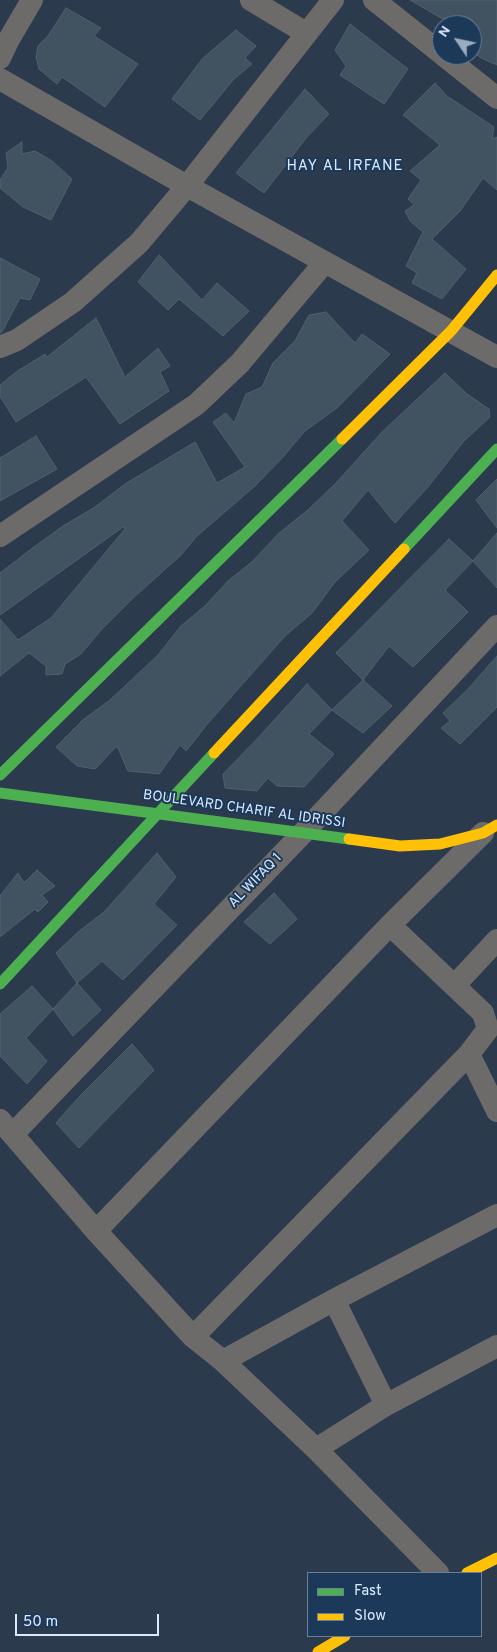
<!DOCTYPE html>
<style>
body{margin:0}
#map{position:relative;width:497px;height:1652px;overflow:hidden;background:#2b3a4c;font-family:Overpass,sans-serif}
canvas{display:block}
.legend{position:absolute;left:307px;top:1572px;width:175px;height:65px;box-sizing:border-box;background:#1d395a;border:1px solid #687f9c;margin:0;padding:6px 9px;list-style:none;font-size:15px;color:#d9e9ff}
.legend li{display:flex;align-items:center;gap:10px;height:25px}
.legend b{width:25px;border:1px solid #687f9c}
.north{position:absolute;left:432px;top:15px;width:50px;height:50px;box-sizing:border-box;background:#1d395a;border:1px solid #687f9c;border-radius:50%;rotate:304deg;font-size:14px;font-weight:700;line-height:20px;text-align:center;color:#d9e9ff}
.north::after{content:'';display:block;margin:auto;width:18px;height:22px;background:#9cacc0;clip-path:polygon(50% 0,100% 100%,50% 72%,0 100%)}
.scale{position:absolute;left:15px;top:1614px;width:144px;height:22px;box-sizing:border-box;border:2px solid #d9e9ff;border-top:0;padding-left:6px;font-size:15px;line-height:18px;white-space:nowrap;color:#d9e9ff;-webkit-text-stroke:4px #1d395a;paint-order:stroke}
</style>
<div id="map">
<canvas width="497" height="1652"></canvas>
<ul class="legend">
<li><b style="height:6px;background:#4caf50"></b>Fast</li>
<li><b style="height:6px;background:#ffc107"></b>Slow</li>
</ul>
<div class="north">N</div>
<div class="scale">50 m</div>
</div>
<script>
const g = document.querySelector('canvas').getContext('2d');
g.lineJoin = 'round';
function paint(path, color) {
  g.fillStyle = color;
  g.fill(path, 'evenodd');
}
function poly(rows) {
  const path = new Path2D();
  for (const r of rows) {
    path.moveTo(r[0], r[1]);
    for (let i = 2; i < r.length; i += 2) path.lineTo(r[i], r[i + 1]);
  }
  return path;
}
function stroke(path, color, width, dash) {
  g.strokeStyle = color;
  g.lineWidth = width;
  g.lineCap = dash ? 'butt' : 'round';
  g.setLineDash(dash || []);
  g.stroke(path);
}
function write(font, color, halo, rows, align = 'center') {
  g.font = font + ' Overpass,sans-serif';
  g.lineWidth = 4;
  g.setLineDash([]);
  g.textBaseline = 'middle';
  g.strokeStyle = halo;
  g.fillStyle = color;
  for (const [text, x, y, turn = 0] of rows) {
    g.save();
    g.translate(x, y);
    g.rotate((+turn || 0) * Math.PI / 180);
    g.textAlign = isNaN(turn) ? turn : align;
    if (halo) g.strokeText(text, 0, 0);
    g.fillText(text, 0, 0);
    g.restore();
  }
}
const building = poly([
 [410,0,497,0,497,65,481,58,472,51,472,25,453,25,410,0],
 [66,8,101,28,94,36,138,64,105,107,62,77,57,84,39,69,36,57,38,46,48,36,66,8],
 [350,24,408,69,384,104,340,75,346,66,335,50,350,24],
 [236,30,256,46,245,58,252,64,234,79,200,120,172,99,203,58,236,30],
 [435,83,447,96,494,127,492,139,497,137,497,190,483,178,460,211,432,239,466,269,442,299,412,283,417,273,406,266,423,232,410,221,405,211,414,205,408,199,421,180,410,171,440,145,403,115,435,83],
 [305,89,329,114,307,137,264,193,236,173,305,89],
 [22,142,22,154,35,151,52,161,72,179,51,220,23,207,0,188,0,180,8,168,6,153,22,142],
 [159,255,202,300,217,283,249,311,223,336,179,299,168,310,138,282,159,255],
 [0,258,40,279,30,300,20,298,2,332,0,333,0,258],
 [326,312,355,343,362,334,390,354,337,408,305,431,283,457,255,486,197,536,181,555,132,599,102,629,81,654,65,664,62,674,46,675,46,666,29,653,0,676,0,619,18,640,51,618,125,529,123,527,0,615,0,573,38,544,63,526,95,507,125,484,195,442,217,483,245,467,213,422,226,413,234,423,246,394,262,387,273,363,295,341,309,315,326,312],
 [96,318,125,377,158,348,170,366,160,372,169,391,120,424,86,377,16,422,0,396,0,385,19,370,45,354,47,357,96,318],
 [445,373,467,394,489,409,490,417,464,441,428,487,395,523,368,490,342,521,369,550,335,582,312,613,285,636,209,722,186,751,180,745,159,774,128,771,117,746,95,769,77,766,56,747,84,719,110,700,158,655,181,626,205,606,228,581,253,561,278,534,309,509,336,483,382,432,445,373],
 [36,436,57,469,0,501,0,458,36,436],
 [497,479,497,528,476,500,497,479],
 [497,533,497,588,473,561,497,533],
 [449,539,473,561,445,590,468,612,413,667,389,646,363,680,336,653,449,539],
 [497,656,497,707,460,744,441,728,450,721,443,713,468,689,497,656],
 [363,680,392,706,363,733,332,710,363,680],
 [307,684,332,710,309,734,334,754,304,787,277,786,268,778,257,791,225,788,223,774,258,738,307,684],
 [157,853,176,877,154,904,177,925,123,980,102,961,77,983,56,953,77,933,104,912,157,853],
 [37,870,55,886,42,895,48,902,38,912,35,909,0,937,0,896,18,873,24,883,37,870],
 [274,893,297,919,270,944,244,922,274,893],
 [77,983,101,1010,73,1036,53,1009,77,983],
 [32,986,53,1009,26,1038,47,1061,27,1084,0,1056,0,1014,32,986],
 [132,1044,154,1070,79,1148,56,1123,79,1097,132,1044]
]);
paint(building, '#415260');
stroke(building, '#50606e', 1);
stroke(poly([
 [251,0,306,33],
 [374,0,442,54],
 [443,55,497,98],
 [0,58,8,41,32,0],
 [0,79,187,186,497,357],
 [0,347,17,340,73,302,139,243,187,186,333,0],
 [0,536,197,404,240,363,325,262],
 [455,985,497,940],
 [469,1054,497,1111],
 [0,1120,96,1231,193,1337,223,1361,316,1449,438,1573],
 [13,1134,302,834,497,626],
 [96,1231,390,925,483,833],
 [334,1300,386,1405],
 [193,1337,469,1054,488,1029,483,1013,390,925],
 [223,1361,334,1300,497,1215],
 [316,1449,386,1405,497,1346]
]), '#6d6b69', 22);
stroke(poly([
 [404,549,497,449],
 [0,775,342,439],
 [0,793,349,839],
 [0,984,214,753]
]), '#4caf50', 11);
stroke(poly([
 [342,439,451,331,497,275],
 [214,753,404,549],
 [349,839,400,846,440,844,483,833,497,825],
 [467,1573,497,1558],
 [318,1652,345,1636]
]), '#ffc107', 11);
write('14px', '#d9e9ff', '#1d395a', [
 ["BOULEVARD CHARIF AL IDRISSI",244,810,8],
 ["AL WIFAQ 1",256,881,-46]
]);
g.letterSpacing = '1px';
write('15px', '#d9e9ff', '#1d395a', [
 ["HAY AL IRFANE",345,167]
]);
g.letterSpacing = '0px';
</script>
